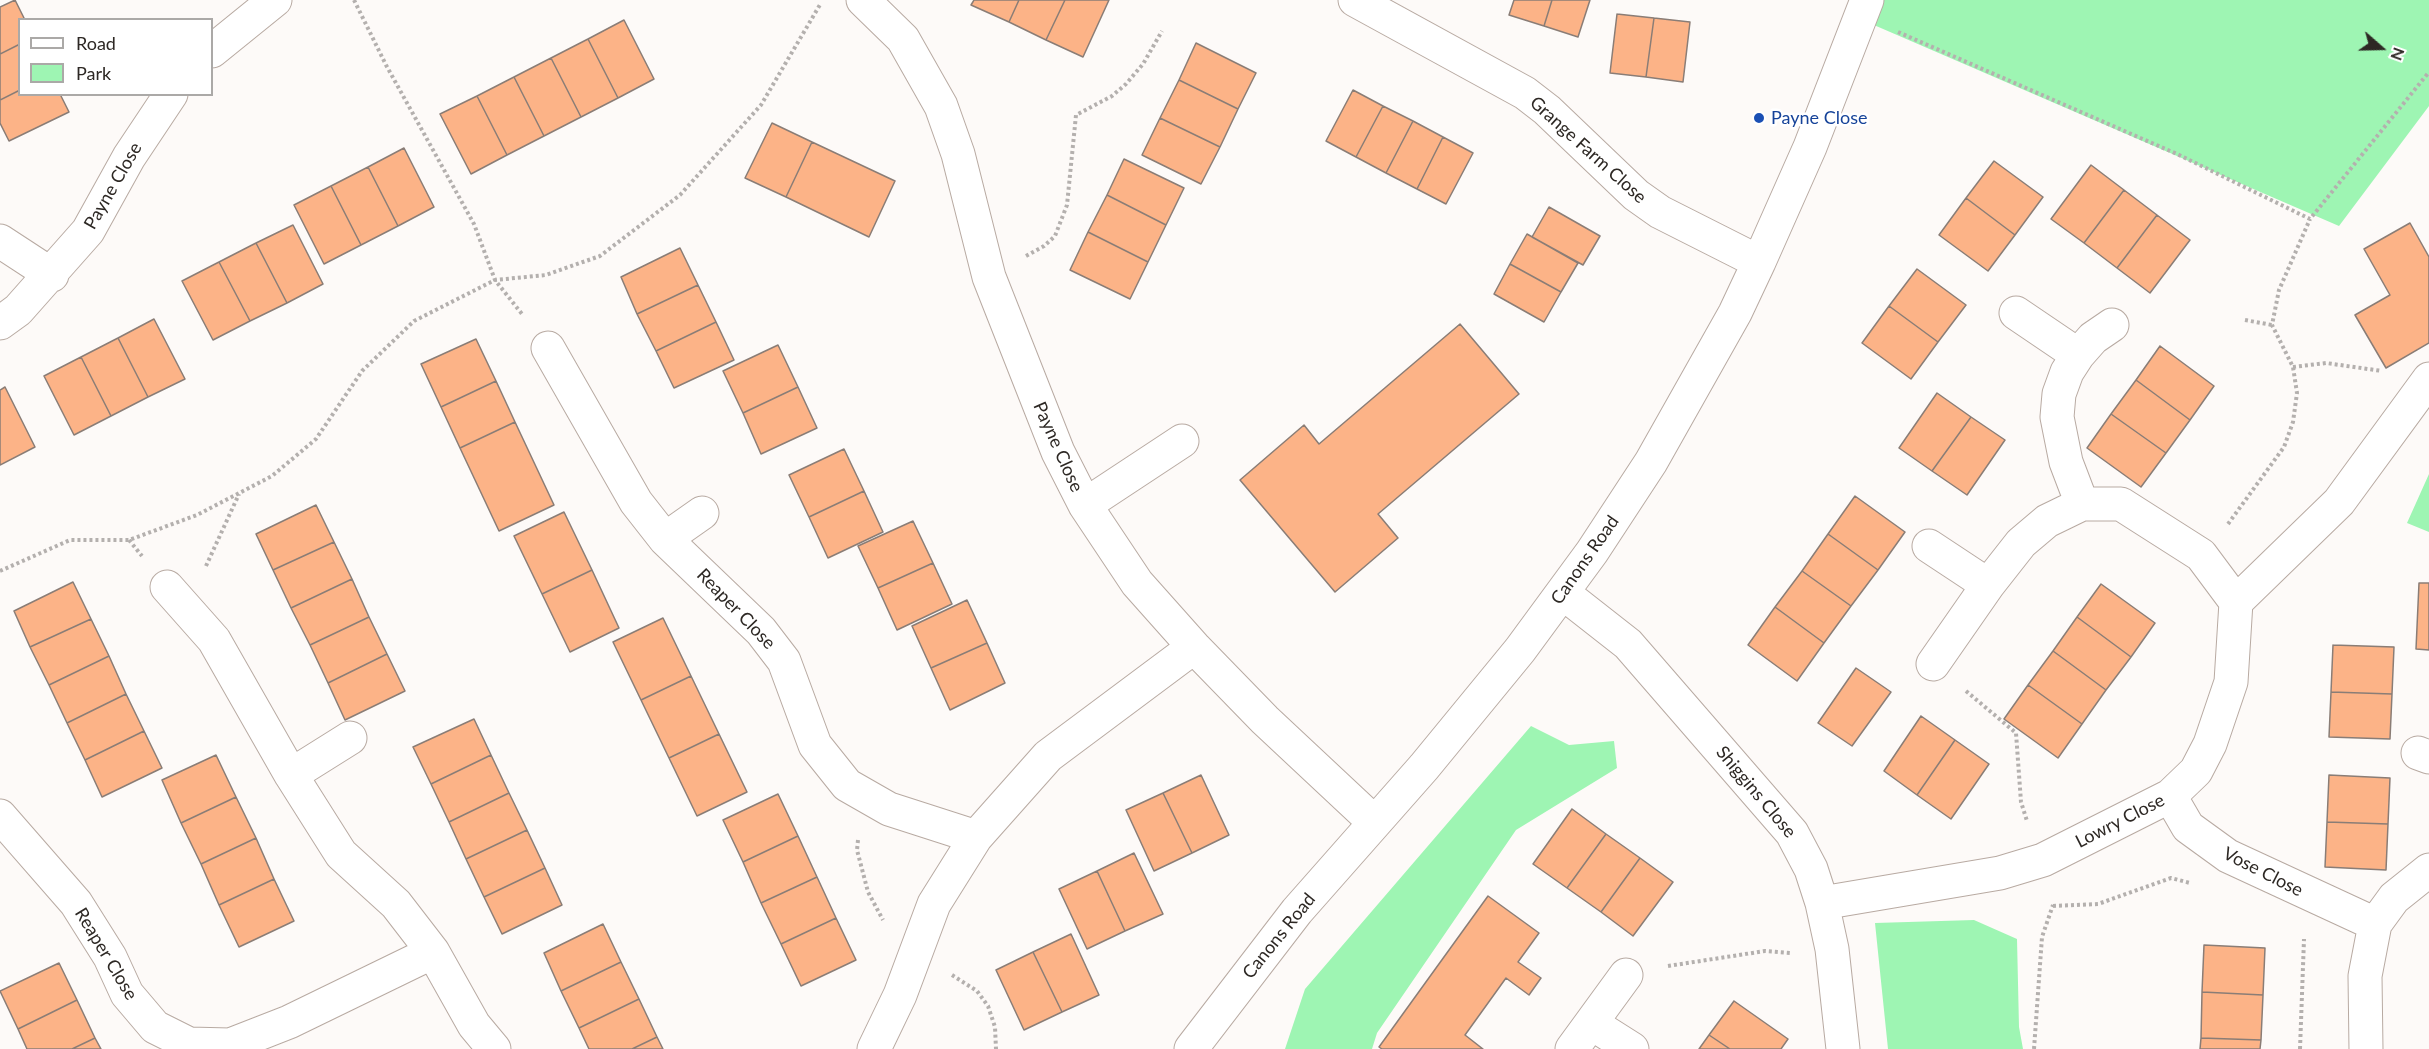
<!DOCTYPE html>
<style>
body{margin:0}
#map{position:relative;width:2429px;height:1049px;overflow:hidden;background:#fdfaf8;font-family:Lato,sans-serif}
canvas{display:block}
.legend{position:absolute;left:18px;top:18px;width:195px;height:78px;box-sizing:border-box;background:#fff;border:2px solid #aba9a7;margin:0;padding:8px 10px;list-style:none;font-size:18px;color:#2d2824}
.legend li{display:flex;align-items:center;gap:12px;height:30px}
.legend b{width:30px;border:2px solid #aba9a7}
.north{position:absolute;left:2351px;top:18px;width:60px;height:60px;-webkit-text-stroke:4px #fff;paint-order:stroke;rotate:110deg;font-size:16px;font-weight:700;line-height:24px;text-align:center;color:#2d2824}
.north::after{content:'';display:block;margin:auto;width:21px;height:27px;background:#2d2824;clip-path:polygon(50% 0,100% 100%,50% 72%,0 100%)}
</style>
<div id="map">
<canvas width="2429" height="1049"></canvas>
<ul class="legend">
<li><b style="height:8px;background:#fff"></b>Road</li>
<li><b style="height:16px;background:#9ef5b3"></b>Park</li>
</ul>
<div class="north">N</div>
</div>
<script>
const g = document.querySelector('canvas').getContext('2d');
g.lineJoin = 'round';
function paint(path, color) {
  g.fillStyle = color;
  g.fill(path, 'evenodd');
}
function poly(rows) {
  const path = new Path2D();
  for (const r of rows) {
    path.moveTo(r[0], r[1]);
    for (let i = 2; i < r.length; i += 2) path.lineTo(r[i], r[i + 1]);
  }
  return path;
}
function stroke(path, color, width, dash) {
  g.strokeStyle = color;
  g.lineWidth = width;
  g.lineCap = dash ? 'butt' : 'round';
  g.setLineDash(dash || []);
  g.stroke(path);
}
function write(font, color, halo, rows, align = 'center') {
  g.font = font + ' Lato,sans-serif';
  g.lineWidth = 5;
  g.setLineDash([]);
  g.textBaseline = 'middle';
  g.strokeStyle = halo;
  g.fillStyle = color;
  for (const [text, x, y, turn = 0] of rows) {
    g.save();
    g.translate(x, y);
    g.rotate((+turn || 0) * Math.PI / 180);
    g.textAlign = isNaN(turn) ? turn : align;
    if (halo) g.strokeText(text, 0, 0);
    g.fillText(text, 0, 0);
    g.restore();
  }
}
paint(poly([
 [1867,0,2429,0,2429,106,2339,226,1860,19],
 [2429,474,2429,532,2407,523],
 [1531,726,1569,745,1614,741,1617,768,1516,830,1377,1033,1372,1049,1285,1049,1305,989],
 [1974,920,2017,939,2019,1027,2023,1049,1888,1049,1875,923]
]), '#9ef5b3');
const building = poly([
 [15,0,25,20,20,20,20,44,0,54,0,7,15,0],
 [974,0,1019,0,1009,22,971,5,974,0],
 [1019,0,1065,0,1046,40,1009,22,1019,0],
 [1065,0,1109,0,1083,57,1046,40,1065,0],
 [1514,0,1552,0,1544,26,1509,15,1514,0],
 [1552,0,1590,0,1578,37,1544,26,1552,0],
 [1617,14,1654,18,1646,77,1610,73,1617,14],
 [1654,18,1690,22,1683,82,1646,77,1654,18],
 [624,20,654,79,618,98,588,39,624,20],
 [588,39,618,98,581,117,551,58,588,39],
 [1196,43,1256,73,1238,109,1179,80,1196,43],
 [20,44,20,90,0,100,0,54,20,44],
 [551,58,581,117,544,136,514,77,551,58],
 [514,77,544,136,507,155,477,96,514,77],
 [1179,80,1238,109,1220,147,1160,118,1179,80],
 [20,90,20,94,60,94,69,112,9,141,0,123,0,100,20,90],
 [1353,90,1383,106,1356,157,1326,141,1353,90],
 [477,96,507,155,471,174,440,114,477,96],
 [1383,106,1413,121,1386,173,1356,157,1383,106],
 [1160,118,1220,147,1201,184,1142,155,1160,118],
 [1413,121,1443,137,1417,189,1386,173,1413,121],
 [772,123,812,142,786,197,745,178,772,123],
 [1443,137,1473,153,1446,204,1417,189,1443,137],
 [812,142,895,181,869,237,786,197,812,142],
 [404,148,434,207,398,226,368,167,404,148],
 [1124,159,1184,188,1166,225,1107,195,1124,159],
 [1994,161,2043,197,2015,235,1966,198,1994,161],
 [2091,165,2124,190,2084,243,2051,219,2091,165],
 [368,167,398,226,361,245,331,186,368,167],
 [331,186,361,245,324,264,294,205,331,186],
 [2124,190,2157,215,2117,268,2084,243,2124,190],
 [1107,195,1166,225,1148,262,1088,232,1107,195],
 [1966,198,2015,235,1988,271,1939,235,1966,198],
 [1549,207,1600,236,1583,265,1532,237,1549,207],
 [2157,215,2190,240,2150,293,2117,268,2157,215],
 [2410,223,2429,257,2429,343,2386,368,2355,315,2390,295,2364,249,2410,223],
 [293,225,323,284,287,303,256,243,293,225],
 [1088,232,1148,262,1130,299,1070,270,1088,232],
 [1527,234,1578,263,1561,292,1510,264,1527,234],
 [256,243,287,303,250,321,219,262,256,243],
 [680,248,698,285,637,314,621,277,680,248],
 [219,262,250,321,213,340,182,281,219,262],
 [1510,264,1561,292,1544,322,1494,294,1510,264],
 [1917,269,1966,305,1938,342,1889,306,1917,269],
 [698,285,716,322,656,351,637,314,698,285],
 [1889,306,1938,342,1911,379,1862,343,1889,306],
 [154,319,185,379,148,397,118,338,154,319],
 [716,322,734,360,674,388,656,351,716,322],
 [1460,324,1519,394,1378,514,1398,538,1335,592,1240,480,1304,425,1319,444,1460,324],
 [118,338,148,397,111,416,81,357,118,338],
 [476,339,496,381,441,407,421,364,476,339],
 [778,345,798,387,743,413,723,371,778,345],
 [2160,346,2214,386,2190,420,2136,380,2160,346],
 [81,357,111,416,74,435,44,376,81,357],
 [2136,380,2190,420,2166,453,2111,414,2136,380],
 [496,381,515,422,460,448,441,407,496,381],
 [5,387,35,447,0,465,0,390,5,387],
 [798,387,817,428,761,454,743,413,798,387],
 [1937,393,1971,417,1932,471,1899,448,1937,393],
 [2111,414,2166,453,2141,487,2087,448,2111,414],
 [1971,417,2005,440,1967,495,1932,471,1971,417],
 [515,422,554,505,499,531,460,448,515,422],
 [844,449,864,491,809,517,789,475,844,449],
 [864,491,883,532,828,558,809,517,864,491],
 [1855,496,1905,532,1878,570,1828,534,1855,496],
 [316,505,334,542,273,570,256,534,316,505],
 [564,512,592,570,542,594,514,536,564,512],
 [913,521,933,563,878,588,858,546,913,521],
 [1828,534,1878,570,1851,606,1802,571,1828,534],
 [334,542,352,579,291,608,273,570,334,542],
 [933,563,952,604,897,630,878,588,933,563],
 [592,570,619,628,570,652,542,594,592,570],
 [1802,571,1851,606,1824,643,1775,607,1802,571],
 [352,579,369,617,310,645,291,608,352,579],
 [73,582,91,619,30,647,14,611,73,582],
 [2419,583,2429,583,2429,650,2416,649,2419,583],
 [2101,584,2155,623,2131,657,2077,617,2101,584],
 [967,600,987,643,931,668,912,626,967,600],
 [1775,607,1824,643,1797,681,1748,645,1775,607],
 [369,617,387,654,328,683,310,645,369,617],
 [2077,617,2131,657,2106,690,2053,651,2077,617],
 [663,618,691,676,641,700,613,642,663,618],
 [91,619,109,656,49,685,30,647,91,619],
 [987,643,1005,683,950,710,931,668,987,643],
 [2333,645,2394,647,2392,694,2331,692,2333,645],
 [2053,651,2106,690,2082,724,2028,685,2053,651],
 [387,654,405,691,345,720,328,683,387,654],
 [109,656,126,694,67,723,49,685,109,656],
 [1856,668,1891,692,1852,746,1818,723,1856,668],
 [691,676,719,734,669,758,641,700,691,676],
 [2028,685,2082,724,2058,758,2004,719,2028,685],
 [2331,692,2392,694,2390,739,2329,737,2331,692],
 [126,694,144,731,85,760,67,723,126,694],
 [1921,716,1955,740,1917,795,1884,771,1921,716],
 [474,719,491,755,431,784,413,747,474,719],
 [144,731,162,768,102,797,85,760,144,731],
 [719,734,747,792,697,816,669,758,719,734],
 [1955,740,1989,764,1951,819,1917,795,1955,740],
 [216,755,236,797,181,823,162,780,216,755],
 [491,755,509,793,449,822,431,784,491,755],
 [1201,775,1229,835,1192,853,1163,793,1201,775],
 [2329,775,2390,778,2388,824,2327,822,2329,775],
 [509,793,527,830,466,859,449,822,509,793],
 [1163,793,1192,853,1154,871,1126,810,1163,793],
 [778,794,798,836,743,862,723,820,778,794],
 [236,797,256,838,201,864,181,823,236,797],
 [1572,809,1606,834,1567,888,1533,864,1572,809],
 [2327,822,2388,824,2386,870,2325,867,2327,822],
 [527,830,545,868,484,897,466,859,527,830],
 [1606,834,1640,858,1601,912,1567,888,1606,834],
 [798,836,817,877,761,903,743,862,798,836],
 [256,838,274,879,219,905,201,864,256,838],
 [1134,853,1163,914,1125,931,1097,871,1134,853],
 [1640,858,1673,882,1633,936,1601,912,1640,858],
 [545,868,562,905,502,934,484,897,545,868],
 [1097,871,1125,931,1087,949,1059,889,1097,871],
 [817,877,836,918,781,944,761,903,817,877],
 [274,879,294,921,239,947,219,905,274,879],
 [1488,896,1539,933,1518,962,1541,978,1529,995,1506,978,1465,1035,1483,1049,1382,1049,1379,1047,1488,896],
 [836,918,856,960,801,986,781,944,836,918],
 [603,924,621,962,561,991,544,953,603,924],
 [1071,934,1099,995,1062,1012,1033,952,1071,934],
 [2204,945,2265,948,2263,995,2202,992,2204,945],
 [1033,952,1062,1012,1024,1030,996,970,1033,952],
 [621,962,639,999,579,1028,561,991,621,962],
 [59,963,77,1000,18,1029,0,991,59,963],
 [2202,992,2263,995,2261,1040,2201,1038,2202,992],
 [639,999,657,1037,632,1049,589,1049,579,1028,639,999],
 [77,1000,95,1038,72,1049,27,1049,18,1029,77,1000],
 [1734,1001,1788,1039,1781,1049,1730,1049,1709,1035,1734,1001],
 [1709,1035,1730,1049,1699,1049,1709,1035],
 [657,1037,663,1049,632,1049,657,1037],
 [95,1038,101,1049,72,1049,95,1038],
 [2201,1038,2261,1040,2260,1049,2200,1049,2201,1038]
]);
paint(building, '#fcb387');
stroke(building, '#8a7d76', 1.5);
const minor = poly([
 [863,0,903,39,941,106,958,154,989,277,1058,452,1085,505,1137,583,1194,647,1265,720,1374,822],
 [1355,0,1525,93,1547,110,1636,195,1660,212,1759,262],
 [212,51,275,0],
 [0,241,52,275],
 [2016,313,2078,355,2093,338,2112,325],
 [0,323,18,310,88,231,129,157,171,94],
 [548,348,636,502,665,539,702,513],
 [2078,355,2067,372,2059,394,2057,417,2066,462,2082,504],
 [1085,505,1182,441],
 [665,539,761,631,784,661,815,745,847,785,889,809,976,837],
 [1929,546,1988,585,1933,664],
 [1988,585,2021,543,2047,521,2082,504,2121,504,2201,555,2236,602],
 [167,587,214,640,291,775,350,738],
 [1563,593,1628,644,1792,833,1811,869,1822,903,1832,949,1843,1049],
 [2418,753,2429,757],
 [291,775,341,854,396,904,433,952],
 [2170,796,2188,827,2228,856,2375,924],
 [0,816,76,903,110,957,127,994,155,1027,189,1044,230,1045,289,1022,433,952,474,1025,494,1049],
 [1822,903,2000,873,2043,860,2170,796,2196,771,2210,744,2231,682,2236,602,2339,502,2429,379],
 [1626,975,1591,1023,1632,1049],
 [874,1049,900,995,934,904,976,837,1048,756,1194,647],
 [1191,1049,1297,911,1424,767,1520,650,1592,552,1651,462,1735,313,1759,262,1810,147,1867,0],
 [1572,1049,1591,1023],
 [2366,1049,2365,976,2375,924,2394,898,2429,870]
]);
stroke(minor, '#b8aaa2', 35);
stroke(poly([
 [354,0,386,65,474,224,495,280,522,314],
 [1898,32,2177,154,2310,219,2429,72],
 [1026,256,1044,246,1055,236,1067,205,1076,115,1112,96,1126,84,1143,64,1162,31],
 [2245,320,2272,325],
 [2293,367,2326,363,2382,371],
 [2228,524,2284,447,2293,422,2297,393,2293,367,2272,325,2279,290,2310,219],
 [129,540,142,556],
 [206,566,239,494],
 [0,571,70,540,129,540,197,515,272,476,316,439,362,371,414,321,495,280,546,275,600,256,680,195,761,105,821,3],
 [1966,691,2016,733,2021,802,2027,821],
 [858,840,857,850,868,892,883,920],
 [2053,906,2098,904,2171,878,2190,883],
 [1668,966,1765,951,1791,953],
 [952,975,977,991,988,1006,995,1027,996,1049],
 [2034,1049,2042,937,2053,905],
 [2300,1049,2304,939]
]), '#b4b0ae', 4, [3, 3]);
stroke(minor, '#fff', 33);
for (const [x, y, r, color] of [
 [1759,118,6,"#1a4fb4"]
]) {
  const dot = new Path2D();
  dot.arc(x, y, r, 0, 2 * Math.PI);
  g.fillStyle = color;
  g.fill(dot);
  stroke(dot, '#fff', 2);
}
write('18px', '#164399', '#fff', [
 ["Payne Close",1771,118]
], 'left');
write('18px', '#2d2824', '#fff', [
 ["Grange Farm Close",1588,150,42],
 ["Payne Close",113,186,-60],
 ["Payne Close",1058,447,66],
 ["Canons Road",1585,560,-55],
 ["Reaper Close",736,609,46],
 ["Shiggins Close",1756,792,50],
 ["Lowry Close",2120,821,-27],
 ["Vose Close",2263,872,27],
 ["Canons Road",1279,936,-51],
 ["Reaper Close",106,954,59]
]);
</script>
